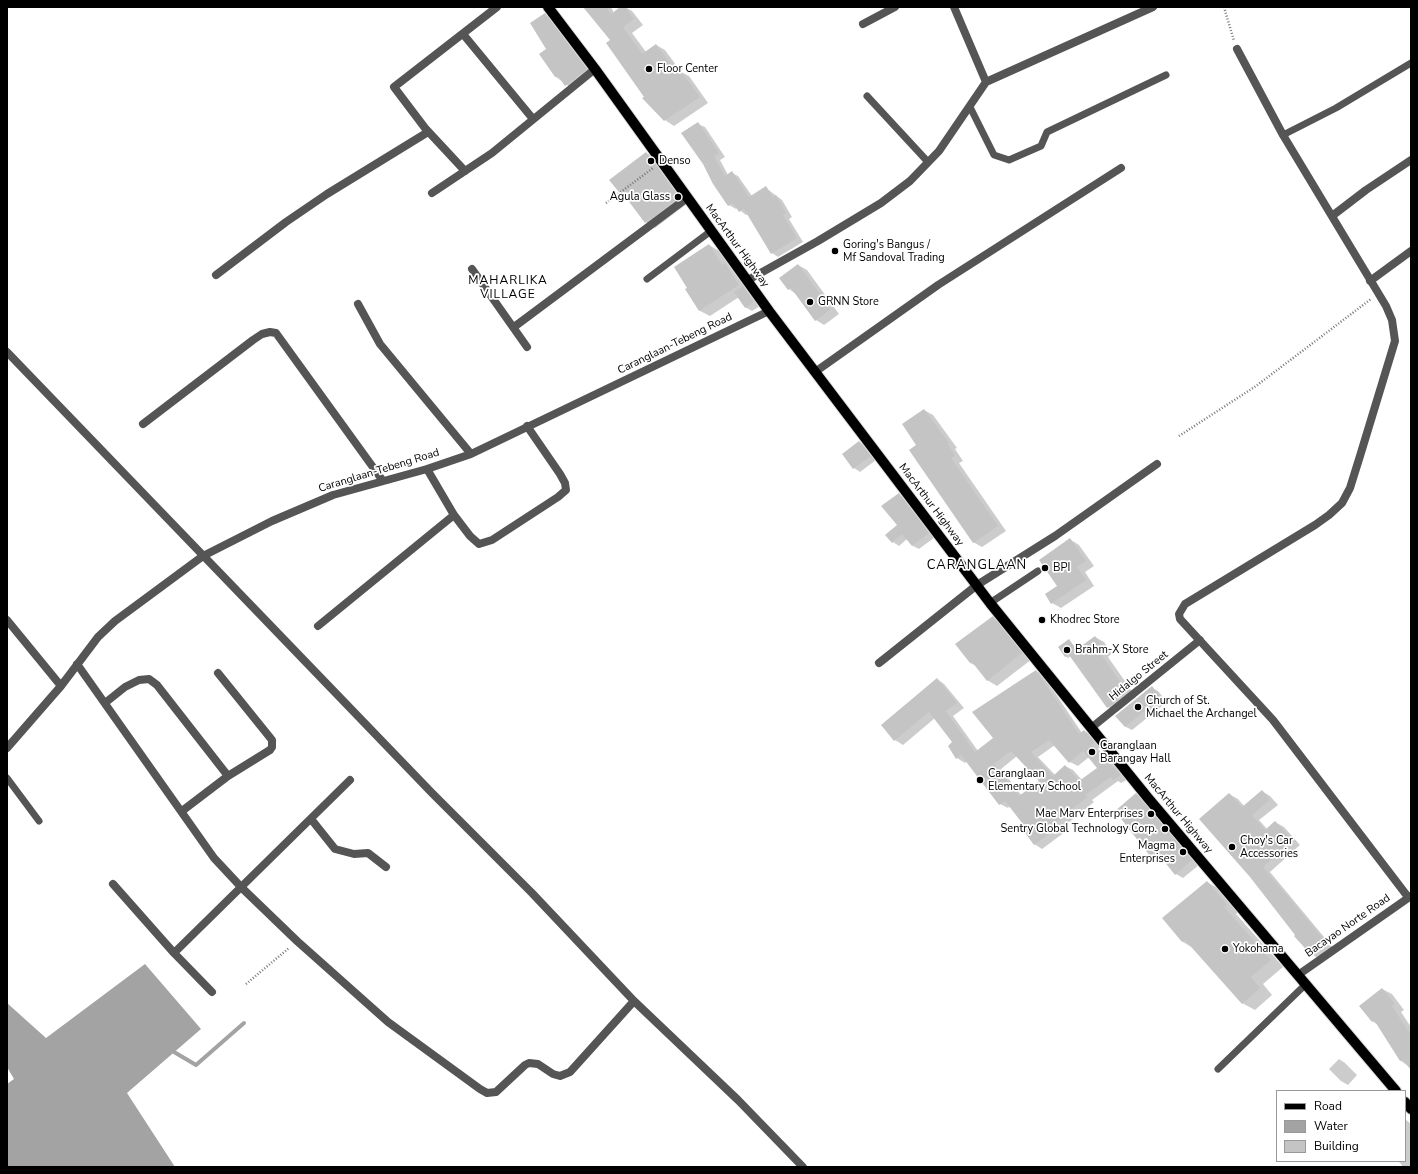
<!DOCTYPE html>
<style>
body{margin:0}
#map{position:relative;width:1418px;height:1174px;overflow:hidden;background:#fff;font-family:"Nunito Sans",sans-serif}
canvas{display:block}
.frame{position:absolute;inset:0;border:8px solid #000;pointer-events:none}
.legend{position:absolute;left:1276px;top:1090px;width:130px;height:72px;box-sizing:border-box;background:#fff;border:1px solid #999;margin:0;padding:5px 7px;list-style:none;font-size:12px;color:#000}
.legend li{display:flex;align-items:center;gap:8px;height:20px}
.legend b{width:20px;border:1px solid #999}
</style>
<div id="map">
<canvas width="1418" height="1174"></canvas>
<div class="frame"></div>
<ul class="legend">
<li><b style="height:5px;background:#000"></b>Road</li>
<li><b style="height:11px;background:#a3a3a3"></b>Water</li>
<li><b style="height:11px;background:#c4c4c4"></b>Building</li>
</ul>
</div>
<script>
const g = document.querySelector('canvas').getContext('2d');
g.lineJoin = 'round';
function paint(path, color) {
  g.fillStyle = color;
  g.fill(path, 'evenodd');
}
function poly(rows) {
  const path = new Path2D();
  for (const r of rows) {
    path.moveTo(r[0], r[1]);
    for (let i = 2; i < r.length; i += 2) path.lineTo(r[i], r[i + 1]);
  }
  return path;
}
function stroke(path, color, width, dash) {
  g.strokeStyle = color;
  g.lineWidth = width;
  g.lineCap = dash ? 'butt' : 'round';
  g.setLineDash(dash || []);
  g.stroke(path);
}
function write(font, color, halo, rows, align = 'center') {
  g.font = font + ' "Nunito Sans",sans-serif';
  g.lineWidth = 3.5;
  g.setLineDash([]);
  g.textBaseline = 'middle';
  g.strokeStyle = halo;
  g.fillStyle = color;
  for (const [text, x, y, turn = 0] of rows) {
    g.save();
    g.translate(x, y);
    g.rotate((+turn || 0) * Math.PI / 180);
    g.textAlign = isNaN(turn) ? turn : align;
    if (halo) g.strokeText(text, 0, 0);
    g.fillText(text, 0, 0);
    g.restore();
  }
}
paint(poly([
 [145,964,201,1029,127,1093,175,1167,7,1167,7,1084,14,1079,7,1067,7,1003,46,1038]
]), '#a3a3a3');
paint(poly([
 [585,7,611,7,614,13,622,7,625,7,632,11,643,25,632,33,646,52,656,45,665,50,681,72,689,76,708,103,674,126,665,120,644,98,645,97,611,41],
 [545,15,553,19,594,74,574,90,556,77,540,54,547,49],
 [698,124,705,127,725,157,720,160,728,175,732,173,738,176,752,196,766,188,782,200,792,217,789,219,803,242,778,257,772,253,749,214,746,215,737,208,736,209,729,205,714,184],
 [646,153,656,158,688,203,655,228,646,222,626,195,620,192],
 [709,245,719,251,760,306,752,311,745,307,739,297,710,316,700,311,686,289,689,288],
 [798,265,807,270,839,314,824,325,816,320,796,294,789,289,781,278],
 [924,410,933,415,957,448,955,449,963,461,959,463,1006,531,982,547,973,542,917,445],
 [859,442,866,446,876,460,860,472,854,468],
 [899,495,905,498,935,537,919,549,913,546,907,539,899,546,893,542,898,526],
 [1071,540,1079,545,1094,566,1085,572,1094,586,1061,608,1052,603],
 [993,618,1003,623,1032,659,997,686,987,680,977,666,970,663],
 [1095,637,1104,642,1112,653,1108,657,1136,697,1117,712,1108,707,1071,656,1068,658,1065,656,1069,641,1077,650],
 [1036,671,1043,675,1082,733,1084,731,1092,735,1101,746,1098,749,1128,779,1121,783,1118,781,1092,800,1094,802,1062,828,1065,832,1042,849,1034,844,1028,828,1010,806,1008,808,1000,804,967,761,965,763,957,758,954,743,935,718,903,745,895,740,882,725,937,679,944,684,964,708,953,716,978,751,994,738],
 [1055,745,1070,762,1078,766,1089,757,1098,769,1082,780,1073,770,1065,766,1055,775,1038,757],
 [1017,756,1040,781,1022,796,1001,769],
 [1152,688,1158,691,1167,702,1132,730,1126,727,1117,716],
 [1262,791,1270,796,1278,805,1259,820,1267,829,1275,822,1284,827,1300,845,1270,872,1334,949,1321,960,1313,955,1235,857,1229,794,1238,799,1244,806],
 [1136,794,1144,799,1199,865,1183,878,1176,874,1162,857,1158,859,1151,855],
 [1207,882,1219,889,1238,912,1236,914,1283,967,1263,984,1272,995,1255,1010,1242,1003,1193,948,1183,942,1163,918],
 [1382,989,1392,994,1404,1010,1401,1012,1411,1027,1411,1068,1401,1061,1378,1025,1372,1021],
 [1339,1059,1345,1063,1357,1075,1348,1085,1341,1081,1329,1069],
 [1405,1119,1411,1124,1411,1167,1401,1167,1402,1165,1398,1161,1405,1161]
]), '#0003');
stroke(poly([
 [169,1049,196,1065,244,1023]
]), '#a3a3a3', 4);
paint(poly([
 [583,7,606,7,611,14,620,7,625,7,634,19,623,27,642,54,656,44,677,72,680,70,700,97,664,121,642,98,644,97,606,43,610,40],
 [545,13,587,69,565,86,558,76,555,77,539,54,546,49,530,23],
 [698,122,719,153,714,156,725,176,732,171,749,197,766,186,773,197,776,195,786,213,783,215,797,238,771,254,744,209,739,212,733,203,728,206,713,184,703,164,681,133],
 [646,152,679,197,645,223,621,191,619,192,609,180],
 [709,244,722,265,725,263,739,285,699,311,685,289,687,288,674,267],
 [798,264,831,309,815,321,791,288,788,290,779,278],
 [743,286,754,302,745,308,734,292],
 [924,409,949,443,948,444,955,456,951,458,998,526,973,543,909,450,916,445,902,424],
 [859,441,871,456,853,469,842,454],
 [899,493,929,533,912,546,902,534,892,543,885,535,897,525,881,506],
 [1070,538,1086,561,1077,567,1086,580,1051,604,1045,594,1057,586,1039,560],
 [993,616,1022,653,987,681,972,662,970,663,955,644],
 [1095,636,1104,648,1099,651,1127,692,1107,708,1069,655],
 [1069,639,1076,649,1065,657,1058,647],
 [1036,670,1079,734,1084,730,1094,742,1091,745,1121,775,1113,780,1111,777,1085,795,1087,797,1055,823,1058,827,1034,845,1023,830,1026,828,1005,801,999,805,961,755,956,759,948,746,952,742,929,712,894,741,881,725,937,678,957,703,946,711,975,752,993,738,972,712],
 [1049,740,1069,763,1083,751,1097,768,1079,781,1065,765,1053,776,1031,752],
 [1011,751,1039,781,1019,796,994,764],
 [1152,686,1161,698,1125,727,1115,716],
 [1262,790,1270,800,1252,815,1265,830,1275,821,1293,840,1263,867,1327,943,1312,956,1294,936,1295,935,1250,877,1199,819,1229,793,1242,807],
 [1136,793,1192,860,1175,875,1156,851,1150,856,1115,811],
 [1207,881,1227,905,1224,907,1271,960,1251,977,1260,988,1242,1004,1185,940,1182,942,1162,918],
 [1382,988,1395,1004,1392,1006,1411,1035,1411,1070,1403,1060,1400,1061,1374,1020,1372,1022,1359,1006]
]), '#c4c4c4');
const primary = poly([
 [548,7,595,69,769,311,990,603,1148,798,1396,1091],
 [1405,1102,1411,1109]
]);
stroke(primary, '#dbdbdb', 12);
stroke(poly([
 [1224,7,1234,41],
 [606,203,653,168],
 [1179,436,1256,386,1371,299],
 [246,984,289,948]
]), '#777', 2.5, [1, 2]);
stroke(poly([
 [867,96,928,162],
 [970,107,994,155,1009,160,1041,146,1047,132,1166,75],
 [1283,135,1336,108,1411,63],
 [647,279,711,231],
 [990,603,1038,571],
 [7,778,39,821],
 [1218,1069,1306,984]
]), '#555', 7);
stroke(poly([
 [954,7,986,82],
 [863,24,895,7],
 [463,34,533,119],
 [1237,49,1283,135,1386,306,1392,320,1395,341,1360,456,1350,488,1342,503,1329,515,1315,525,1185,604,1179,614,1180,619,1273,720,1408,897],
 [465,171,425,128,394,87,497,7],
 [432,193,492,153,595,69],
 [1332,216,1366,190,1411,160],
 [472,269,527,347],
 [216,275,286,222,327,194,428,132],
 [748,280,818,241,881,203,910,181,939,151,986,82,1153,7],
 [1370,281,1411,251],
 [358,304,380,344,471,454],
 [514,327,687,198],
 [7,352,432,793,532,893,634,1001,738,1100,803,1167],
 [815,372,938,285,1121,168],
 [143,424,253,340,262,334,270,332,276,333,383,481],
 [427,469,454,515,470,536,479,544,492,540,558,497,566,490,565,483,560,474,527,426],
 [7,620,61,686],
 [318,626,454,515],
 [879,663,977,585,1055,536,1157,464],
 [77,664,214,858,242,888,297,941,388,1022,480,1089,487,1093,496,1092,525,1065,529,1063,538,1064,553,1074,560,1076,570,1072,634,1001],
 [105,703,125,687,139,680,149,679,157,685,228,776],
 [1091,728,1200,640],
 [7,748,61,686,98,637,115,621,203,556,272,521,333,495,427,469,471,454,769,311],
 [182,811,228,776,270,750,272,747,272,740,218,673],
 [311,819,335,849,354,854,368,853,386,867],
 [113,884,174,953],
 [1298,975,1411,896],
 [212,992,174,953,350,780]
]), '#555', 8);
stroke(primary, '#000', 10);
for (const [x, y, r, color] of [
 [649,69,4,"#000"],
 [651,161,4,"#000"],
 [678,197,4,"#000"],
 [835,251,4,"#000"],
 [810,302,4,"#000"],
 [1045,568,4,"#000"],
 [1042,620,4,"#000"],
 [1067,650,4,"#000"],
 [1138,707,4,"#000"],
 [1092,752,4,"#000"],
 [980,780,4,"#000"],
 [1151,814,4,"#000"],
 [1165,829,4,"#000"],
 [1232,847,4,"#000"],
 [1183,852,4,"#000"],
 [1225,949,4,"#000"]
]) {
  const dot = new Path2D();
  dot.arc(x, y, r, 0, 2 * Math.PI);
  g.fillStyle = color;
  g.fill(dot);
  stroke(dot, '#fff', 1.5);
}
write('11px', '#000', '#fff', [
 ["Floor Center",657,69],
 ["Denso",659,161],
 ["Agula Glass",670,197,"right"],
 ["Goring's Bangus /",843,245],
 ["Mf Sandoval Trading",843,258],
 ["GRNN Store",818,302],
 ["BPI",1053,568],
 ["Khodrec Store",1050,620],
 ["Brahm-X Store",1075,650],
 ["Church of St.",1146,701],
 ["Michael the Archangel",1146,714],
 ["Caranglaan",1100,746],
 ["Barangay Hall",1100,759],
 ["Caranglaan",988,774],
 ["Elementary School",988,787],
 ["Mae Marv Enterprises",1143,814,"right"],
 ["Sentry Global Technology Corp.",1157,829,"right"],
 ["Choy's Car",1240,841],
 ["Accessories",1240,854],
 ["Magma",1175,846,"right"],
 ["Enterprises",1175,859,"right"],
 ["Yokohama",1233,949]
], 'left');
write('11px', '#000', '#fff', [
 ["MacArthur Highway",737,246,54],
 ["Caranglaan-Tebeng Road",675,344,-26],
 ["Caranglaan-Tebeng Road",379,471,-17],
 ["MacArthur Highway",931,505,53],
 ["Hidalgo Street",1139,676,-39],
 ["MacArthur Highway",1178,814,50],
 ["Bacayao Norte Road",1348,926,-35]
]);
g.letterSpacing = '1px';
write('12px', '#000', '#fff', [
 ["MAHARLIKA",508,281],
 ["VILLAGE",508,295]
]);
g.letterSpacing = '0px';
g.letterSpacing = '1px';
write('13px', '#000', '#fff', [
 ["CARANGLAAN",977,566]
]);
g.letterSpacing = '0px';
</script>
